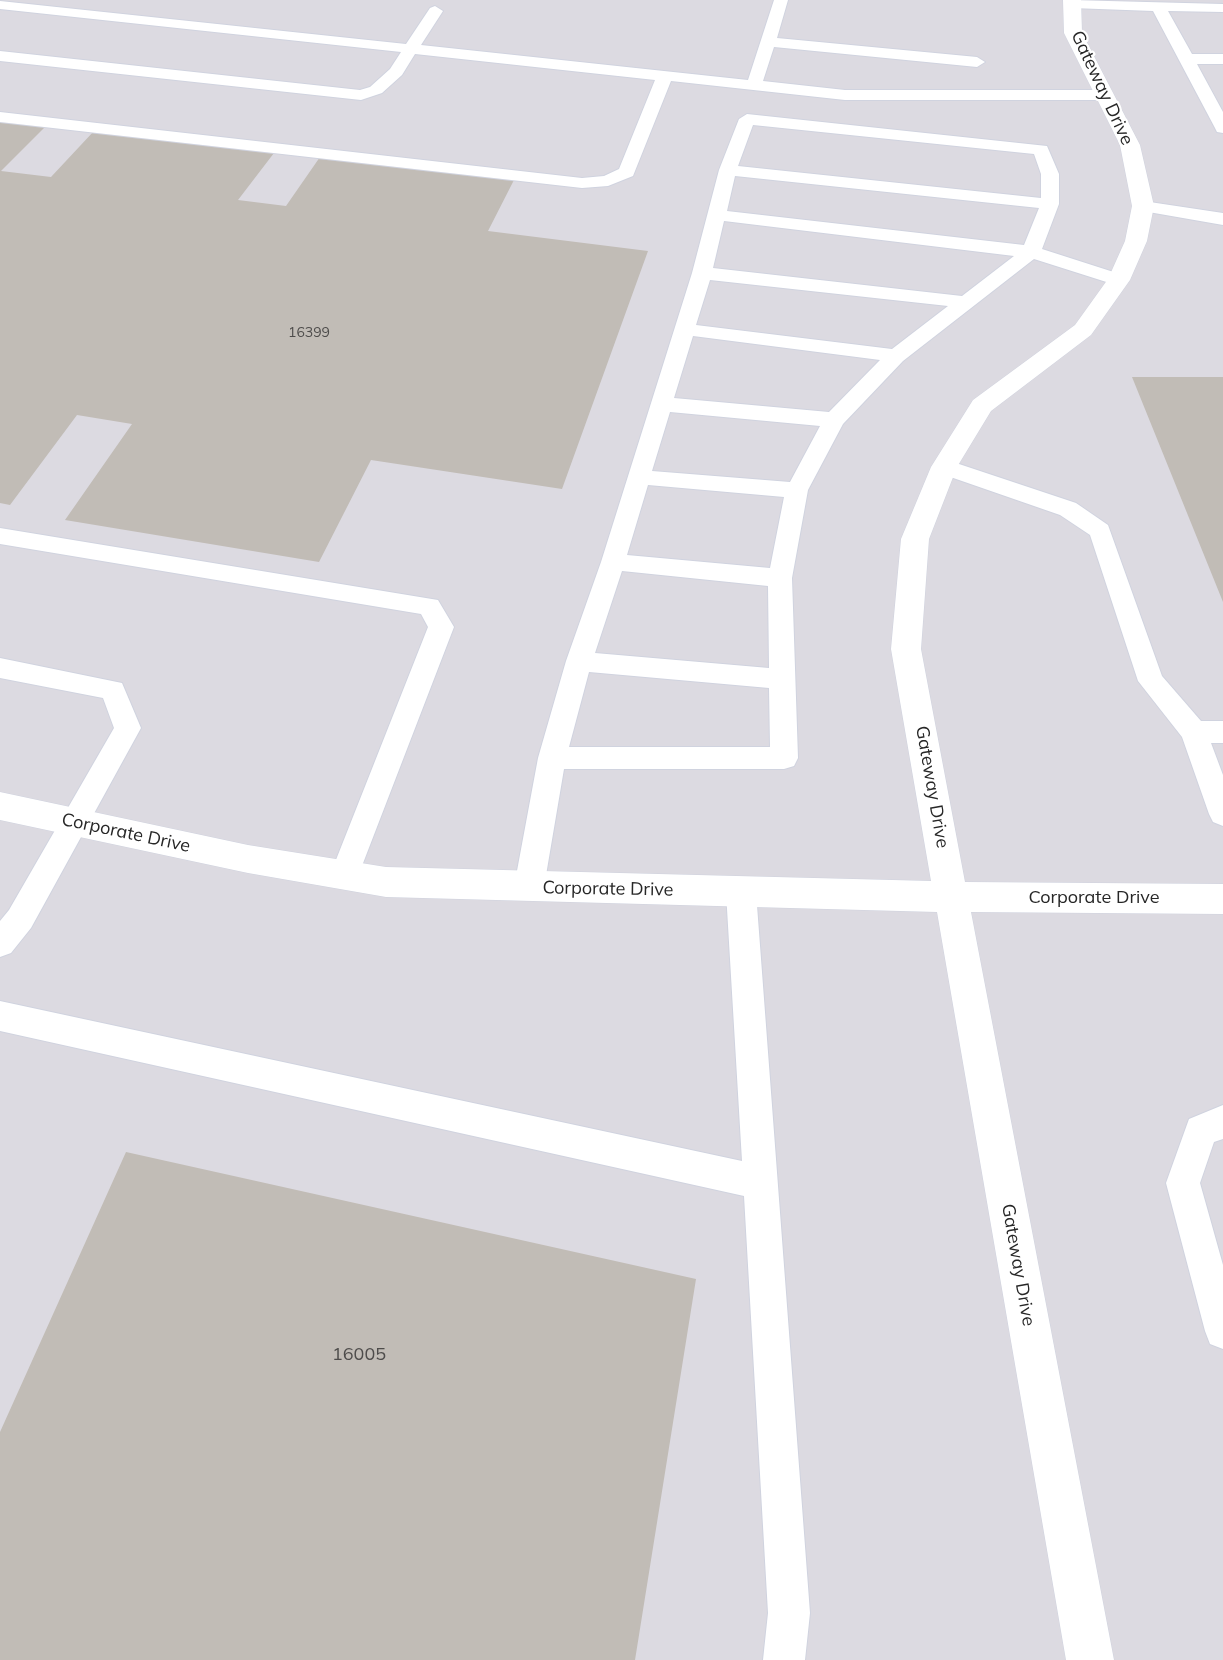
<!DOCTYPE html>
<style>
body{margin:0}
canvas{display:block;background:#e8e2da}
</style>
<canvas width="1223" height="1660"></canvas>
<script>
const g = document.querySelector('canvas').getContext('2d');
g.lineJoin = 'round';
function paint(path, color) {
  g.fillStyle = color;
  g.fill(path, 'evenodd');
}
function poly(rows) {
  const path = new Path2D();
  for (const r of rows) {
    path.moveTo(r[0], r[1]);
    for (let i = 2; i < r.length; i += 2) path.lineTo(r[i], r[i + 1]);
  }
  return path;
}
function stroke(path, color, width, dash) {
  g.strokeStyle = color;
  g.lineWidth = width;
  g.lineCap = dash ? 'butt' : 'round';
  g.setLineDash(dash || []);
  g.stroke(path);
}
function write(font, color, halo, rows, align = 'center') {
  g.font = font + ' Mulish,sans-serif';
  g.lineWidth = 4.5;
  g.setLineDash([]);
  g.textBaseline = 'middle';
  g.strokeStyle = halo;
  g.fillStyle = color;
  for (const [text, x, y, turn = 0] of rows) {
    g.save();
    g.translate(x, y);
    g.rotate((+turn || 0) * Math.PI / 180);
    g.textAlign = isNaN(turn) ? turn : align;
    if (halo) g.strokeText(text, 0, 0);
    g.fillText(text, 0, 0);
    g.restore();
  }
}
paint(poly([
 [0,0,1223,0,1223,1660,0,1660]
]), '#dcdae1');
paint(poly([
 [0,119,47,125,1,171,51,177,94,131,274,153,238,200,286,206,320,157,514,180,488,231,648,251,562,489,371,460,319,562,65,520,132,424,77,415,10,505,0,503],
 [1132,377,1223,377,1223,602],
 [126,1152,696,1279,635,1660,0,1660,0,1432]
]), '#c1bcb6');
const service = poly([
 [774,0,788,0,777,38,977,57,985,62,977,67,774,47,763,81,845,90,1104,90,1112,95,1104,100,845,100,671,81,633,176,608,186,582,188,0,122,0,112,582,178,604,176,619,169,655,80,415,54,402,75,382,93,361,100,0,61,0,51,360,90,370,87,390,69,401,52,0,9,0,1,406,44,430,8,435,6,443,11,421,45,748,80,774,0],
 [1070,0,1223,4,1223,12,1168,11,1192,54,1223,54,1223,64,1197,64,1223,112,1223,133,1217,132,1215,128,1153,11,1072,8,1065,4,1070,0],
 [747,114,1047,146,1059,174,1059,204,1042,249,1126,276,1129,280,1126,284,1119,286,1034,259,903,361,843,424,808,490,792,578,798,758,794,766,784,769,564,769,544,887,539,896,529,900,519,896,514,887,538,758,566,661,601,562,692,273,719,170,739,119,747,114],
 [753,125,1034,154,1041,174,1041,198,738,166,753,125],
 [735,176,1039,208,1024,245,727,211,735,176],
 [724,221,1014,256,962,296,713,268,724,221],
 [710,280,948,306,892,349,696,325,710,280],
 [693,336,880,360,829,412,674,398,693,336],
 [670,412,820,426,790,482,652,471,670,412],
 [648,485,784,497,770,568,627,555,648,485],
 [622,571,768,586,769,668,595,653,622,571],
 [589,672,769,688,770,747,569,747,589,672],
 [1143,201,1223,213,1223,225,1137,210,1134,206,1137,202,1143,201],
 [944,459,1076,503,1108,525,1162,676,1201,721,1223,721,1223,743,1211,743,1223,775,1223,826,1213,822,1209,814,1182,737,1138,681,1090,535,1060,515,936,472,933,467,936,462,944,459],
 [0,528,438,600,454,627,355,884,345,888,335,884,330,875,428,627,421,614,0,544,0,528],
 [0,658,122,683,141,728,31,928,11,953,0,957,0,921,9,910,114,728,103,698,0,678,0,658],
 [741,879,751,883,756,892,810,1613,805,1660,763,1660,768,1613,744,1196,0,1031,0,1001,742,1161,726,892,731,883,741,879],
 [1223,1105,1223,1139,1214,1142,1200,1183,1223,1265,1223,1349,1210,1344,1205,1331,1166,1183,1189,1119,1223,1105]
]);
const minor = poly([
 [1063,0,1081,0,1082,33,1140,145,1154,206,1147,241,1130,280,1091,335,991,411,957,467,929,539,921,649,965,882,1223,884,1223,914,971,912,1114,1660,1066,1660,937,912,386,897,248,873,0,820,0,792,248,845,386,867,931,881,891,649,901,539,931,467,973,400,1075,325,1108,279,1125,241,1132,206,1120,145,1064,33,1063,0]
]);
stroke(service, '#d0d3df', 2);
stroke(minor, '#d0d3df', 1);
paint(service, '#fff');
paint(minor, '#fff');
write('14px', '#4e4c4b', null, [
 ["16399",309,333]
]);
write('18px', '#272727', '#fff', [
 ["Gateway Drive",1102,88,65],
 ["Gateway Drive",932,787,80],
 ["Corporate Drive",126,833,12],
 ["Corporate Drive",608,889,1],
 ["Corporate Drive",1094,898],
 ["Gateway Drive",1018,1265,80]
]);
write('18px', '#4e4c4b', null, [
 ["16005",359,1355]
]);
</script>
